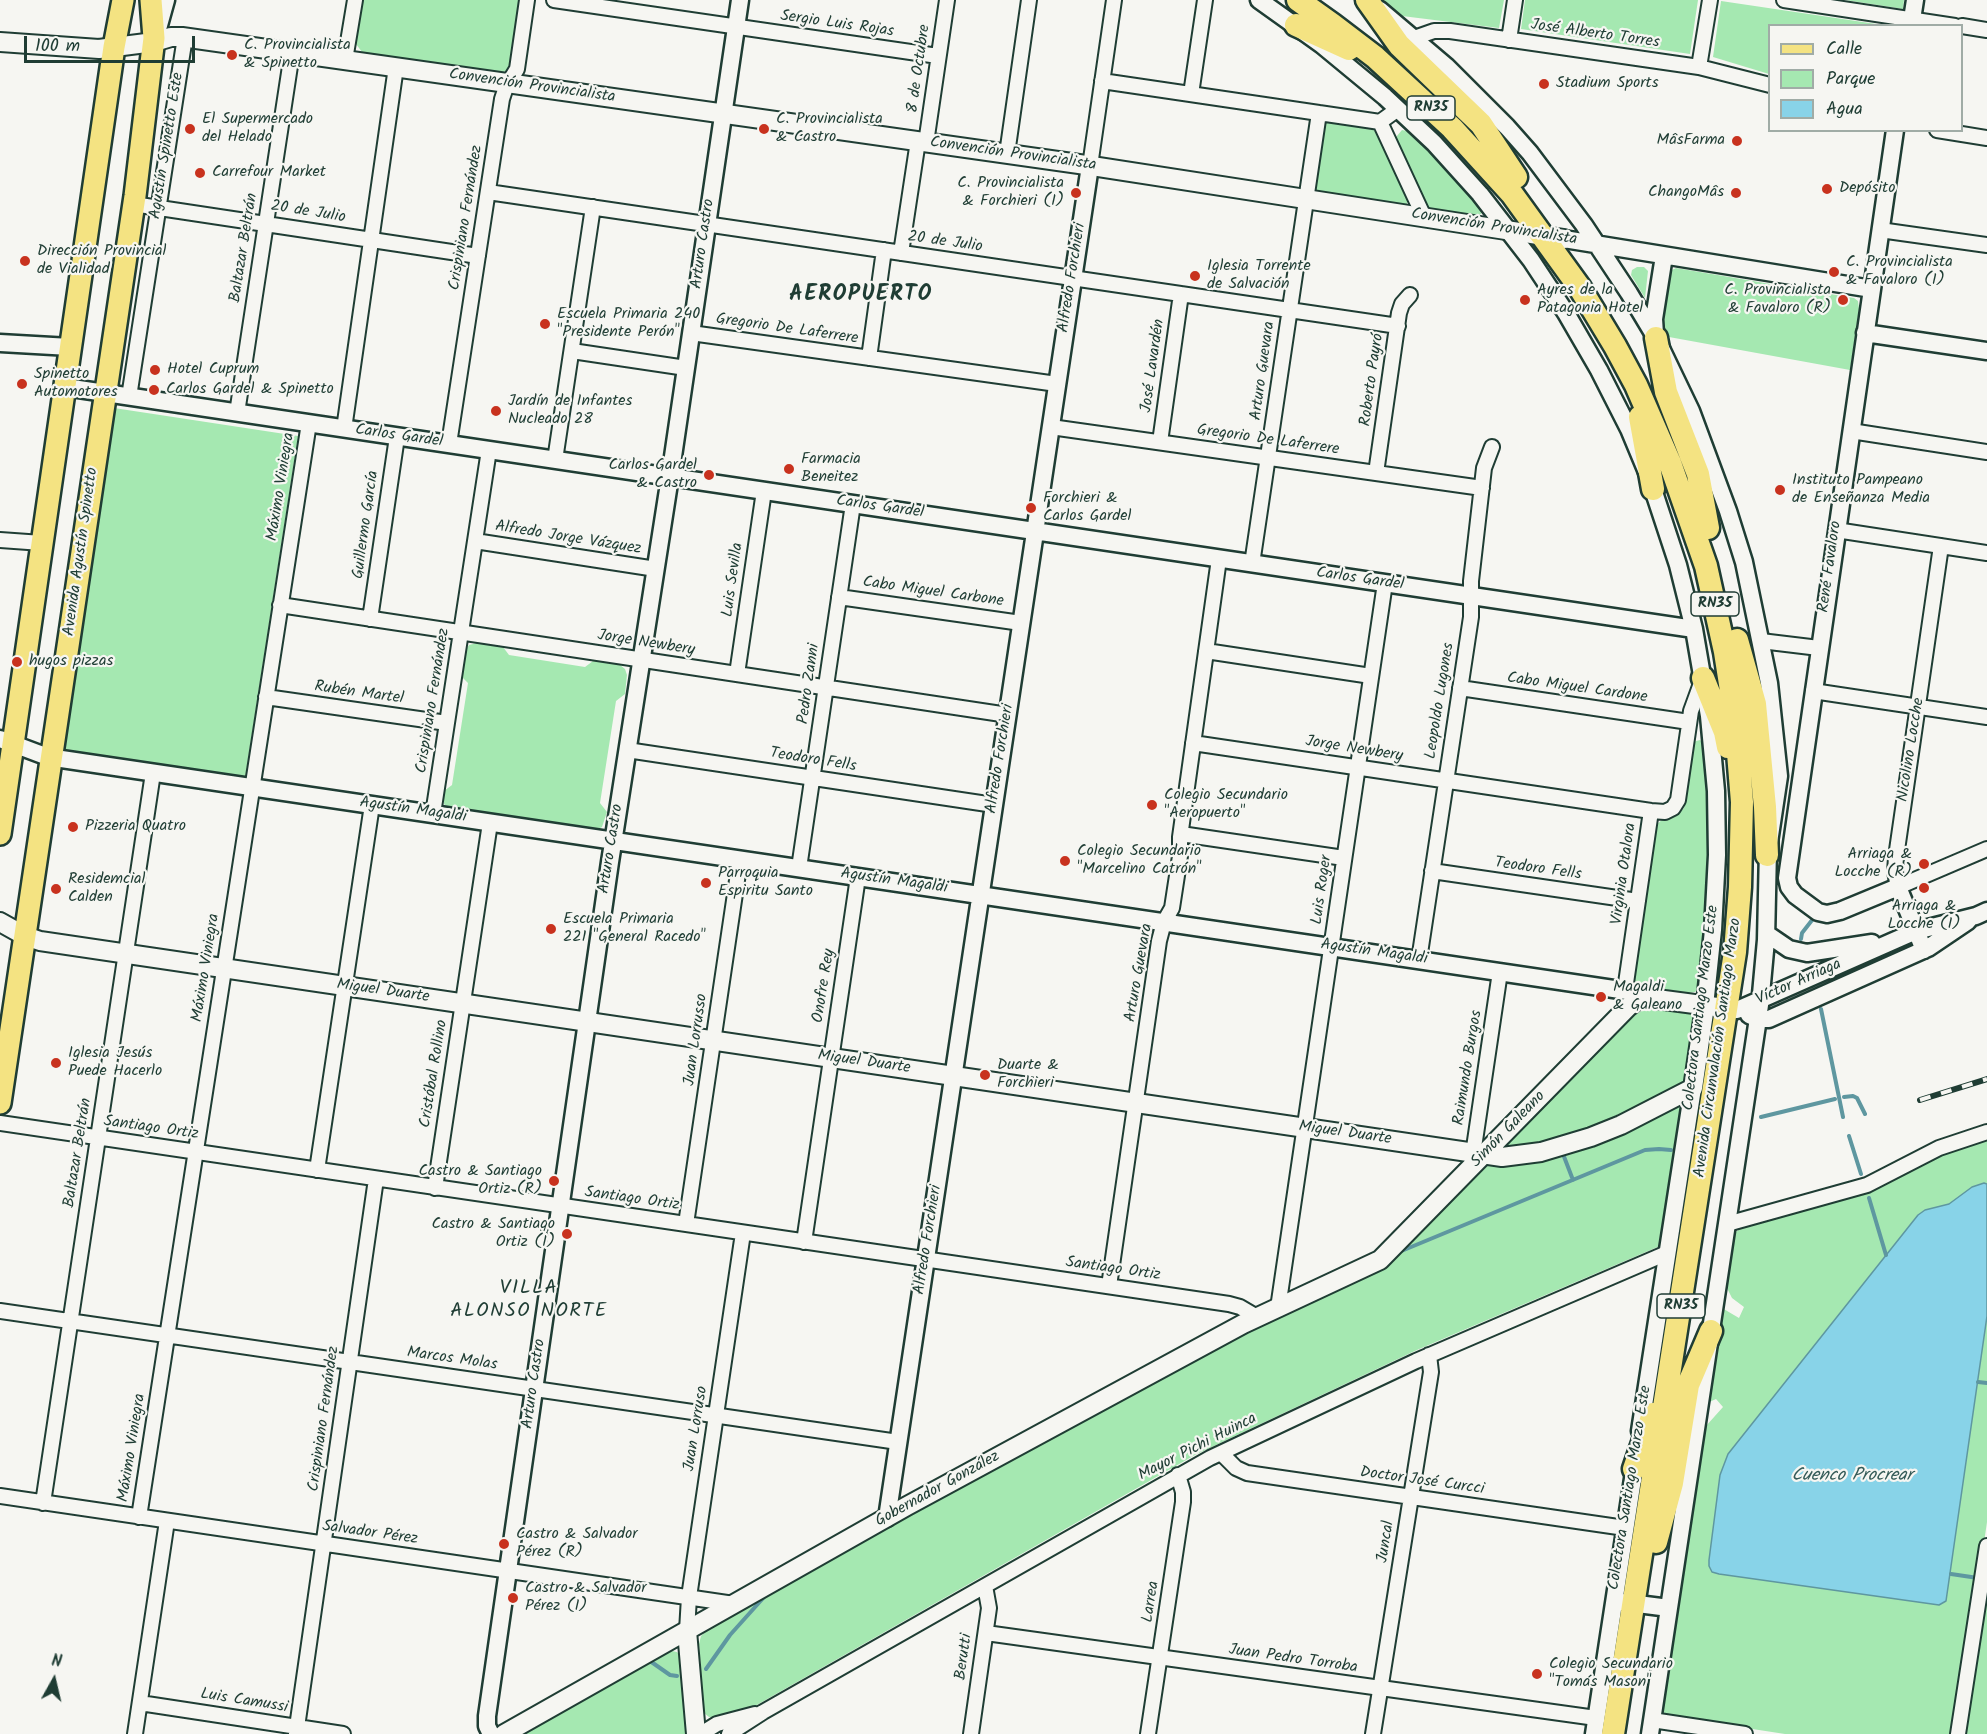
<!DOCTYPE html>
<meta charset="utf-8">
<style>
body{margin:0}
#map{position:relative;width:1987px;height:1734px;overflow:hidden;background:#f6f6f2;font-family:Kalam,sans-serif}
canvas{display:block}
.legend{position:absolute;left:1768px;top:24px;width:195px;height:108px;box-sizing:border-box;background:#f6f6f2;border:2px solid #a0aca6;margin:0;padding:8px 10px;list-style:none;font-size:18px;color:#1f3d34}
.legend li{display:flex;align-items:center;gap:12px;height:30px}
.legend b{width:30px;border:2px solid #a0aca6}
.north{position:absolute;left:24px;top:1650px;width:60px;height:60px;-webkit-text-stroke:4px #f6f6f2;paint-order:stroke;rotate:8deg;font-size:16px;font-weight:700;line-height:24px;text-align:center;color:#1f3d34}
.north::after{content:'';display:block;margin:auto;width:21px;height:27px;background:#1f3d34;clip-path:polygon(50% 0,100% 100%,50% 72%,0 100%)}
.scale{position:absolute;left:24px;top:36px;width:171px;height:27px;box-sizing:border-box;border:3px solid #1f3d34;border-top:0;padding-left:8px;font-size:18px;line-height:21px;white-space:nowrap;color:#1f3d34;-webkit-text-stroke:4px #f6f6f2;paint-order:stroke}
</style>
<div id="map">
<canvas width="1987" height="1734"></canvas>
<ul class="legend">
<li><b style="height:8px;background:#f4e382"></b>Calle</li>
<li><b style="height:16px;background:#a5e8b1"></b>Parque</li>
<li><b style="height:16px;background:#88d3e8"></b>Agua</li>
</ul>
<div class="north">N</div>
<div class="scale">100 m</div>
</div>
<script>
const g = document.querySelector('canvas').getContext('2d');
g.lineJoin = 'round';
function paint(path, color) {
  g.fillStyle = color;
  g.fill(path, 'evenodd');
}
function poly(rows) {
  const path = new Path2D();
  for (const r of rows) {
    path.moveTo(r[0], r[1]);
    for (let i = 2; i < r.length; i += 2) path.lineTo(r[i], r[i + 1]);
  }
  return path;
}
function stroke(path, color, width, dash) {
  g.strokeStyle = color;
  g.lineWidth = width;
  g.lineCap = dash ? 'butt' : 'round';
  g.setLineDash(dash || []);
  g.stroke(path);
}
function write(font, color, halo, rows, align = 'center') {
  g.font = font + ' Kalam,sans-serif';
  g.lineWidth = 4.5;
  g.setLineDash([]);
  g.textBaseline = 'middle';
  g.strokeStyle = halo;
  g.fillStyle = color;
  for (const [text, x, y, turn = 0] of rows) {
    g.save();
    g.translate(x, y);
    g.rotate((+turn || 0) * Math.PI / 180);
    g.textAlign = isNaN(turn) ? turn : align;
    if (halo) g.strokeText(text, 0, 0);
    g.fillText(text, 0, 0);
    g.restore();
  }
}
paint(poly([
 [362,0,521,0,511,64,508,70,501,73,362,52,356,44],
 [1382,0,1504,0,1499,28,1402,16],
 [1525,0,1698,0,1690,54,1521,29],
 [1845,0,1904,0,1903,9],
 [1721,1,1883,25,1770,26,1769,74,1713,57],
 [1326,121,1372,127,1375,129,1408,197,1407,204,1404,206,1316,192,1314,189,1323,123],
 [1402,130,1411,132,1440,160,1482,209,1481,214,1476,216,1433,210,1428,207,1397,144,1396,137],
 [1637,267,1644,267,1648,271,1645,298,1631,275,1632,270],
 [1676,268,1854,298,1858,301,1859,309,1850,370,1669,337,1664,340,1661,331,1668,275,1672,270],
 [114,408,298,436,245,779,61,750],
 [477,643,503,647,509,655,585,667,593,661,619,664,625,669,627,675,625,694,616,701,600,803,607,812,602,827,595,831,449,809,444,804,444,791,452,785,468,683,461,676,465,651,469,645],
 [1700,740,1704,743,1708,773,1710,877,1700,987,1695,992,1689,993,1642,986,1636,983,1633,977,1656,825,1663,819,1676,816,1684,808,1693,744,1696,741],
 [1655,1009,1689,1013,1694,1016,1696,1020,1688,1078,1682,1086,1587,1132,1508,1153,1502,1148,1630,1017,1642,1011],
 [1679,1102,1683,1104,1660,1246,1417,1350,1195,1455,755,1706,716,1718,709,1717,704,1713,699,1644,701,1636,709,1628,917,1510,1232,1338,1366,1276,1485,1164],
 [1987,1139,1987,1522,1980,1570,1974,1574,1973,1581,1977,1587,1954,1734,1785,1734,1668,1716,1664,1713,1662,1708,1703,1432,1706,1426,1723,1407,1716,1399,1707,1403,1722,1308,1739,1318,1744,1307,1732,1298,1726,1286,1734,1233,1740,1229,1868,1193,1947,1153],
 [1987,1590,1987,1734,1961,1734,1984,1593],
 [672,1651,677,1652,681,1656,686,1734,523,1734]
]), '#a5e8b1');
const water = poly([
 [1984,1183,1987,1184,1987,1316,1946,1601,1939,1605,1719,1574,1712,1572,1709,1566,1709,1560,1720,1475,1728,1454,1918,1215,1925,1210,1949,1204,1972,1187,1984,1183]
]);
paint(water, '#88d3e8');
stroke(water, '#5e97a0', 1.5);
stroke(poly([
 [1801,939,1802,933,1816,915],
 [1821,1009,1843,1117],
 [1844,1097,1853,1096,1857,1098,1865,1114],
 [1761,1117,1835,1099],
 [1849,1136,1861,1174],
 [1563,1154,1573,1180],
 [1869,1198,1886,1255],
 [1399,1252,1645,1150,1659,1149,1671,1150],
 [1978,1382,1987,1383],
 [1951,1574,1978,1578],
 [650,1661,670,1675,677,1676],
 [706,1669,730,1635,765,1596]
]), '#5e97a0', 4);
const minor = poly([
 [554,0,938,56],
 [1784,0,1955,26],
 [1962,26,1987,30],
 [1414,38,1434,31,1450,31,1699,67,1770,85],
 [1509,40,1515,0],
 [345,60,355,0],
 [1699,67,1710,0],
 [1102,81,1380,122,1398,109],
 [1191,94,1205,0],
 [1380,122,1424,217],
 [1937,130,1987,138],
 [926,143,947,0],
 [1007,154,1029,0],
 [1090,166,1114,0],
 [488,192,1398,326],
 [133,204,478,256],
 [1880,230,1987,245],
 [901,253,918,141],
 [691,333,1057,384],
 [572,351,686,368],
 [869,358,884,250],
 [129,397,185,37],
 [237,413,292,53],
 [1051,427,1482,488],
 [344,429,396,67],
 [1851,431,1987,452],
 [1160,442,1181,294],
 [449,444,502,99,506,87,517,69,527,0],
 [555,460,593,207],
 [1376,473,1399,313,1402,304,1410,295],
 [1836,530,1987,553],
 [0,540,42,543],
 [475,541,656,569],
 [1941,546,1896,857,1895,872,1898,887,1987,849],
 [1252,564,1319,113],
 [839,597,1021,623],
 [280,605,1008,715],
 [370,619,397,437],
 [1761,641,1819,648],
 [1206,651,1371,676],
 [737,674,764,491],
 [1460,688,1689,722],
 [1813,691,1987,717],
 [266,697,447,723],
 [1193,743,1651,811,1665,812,1673,808,1678,800,1691,711,1703,678],
 [627,750,994,805],
 [433,814,489,450],
 [1181,834,1344,858],
 [799,868,853,504],
 [1432,871,1638,901],
 [1419,960,1471,617,1471,581,1484,468,1492,447],
 [1625,990,1651,811],
 [0,1123,1229,1304,1240,1307,1257,1317],
 [1472,1161,1500,972],
 [317,1170,372,805],
 [435,1188,490,823],
 [686,1224,740,860],
 [1727,1224,1867,1185,1939,1148,1987,1132],
 [804,1242,858,877],
 [1109,1286,1159,941,1164,922,1172,908,1180,856,1180,837,1219,559],
 [1278,1308,1385,583],
 [0,1311,898,1442],
 [1221,1453,1236,1468,1247,1473,1625,1528],
 [0,1496,734,1604],
 [43,1503,153,773],
 [139,1517,309,423],
 [687,1631,689,1597,743,1233],
 [986,1633,1596,1718],
 [140,1703,343,1734],
 [1652,1720,1745,1734],
 [135,1734,167,1521],
 [296,1734,376,1179],
 [701,1734,717,1724,755,1714],
 [729,1734,763,1712,1210,1458,1416,1361,1667,1253],
 [971,1734,989,1608,985,1586],
 [1148,1734,1183,1502,1183,1492,1178,1475],
 [1373,1734,1431,1372,1429,1355],
 [1958,1734,1987,1546]
]);
const tertiary = poly([
 [1259,0,1322,45,1385,97,1434,143,1480,194,1531,260,1566,313,1599,370,1629,429,1649,477,1678,565,1694,629,1709,716,1716,791,1717,855,1713,930,1705,1006],
 [1380,10,1446,66,1507,127,1530,153,1584,225,1629,293,1656,338,1691,411,1728,511,1744,562,1769,683,1779,776,1768,849,1766,940,1760,1005,1650,1734],
 [1911,26,1915,0],
 [156,36,166,0],
 [1895,130,1787,878,1789,887,1795,895,1818,912,1827,914,1840,911,1898,887,1924,950],
 [1564,239,1872,289],
 [1865,333,1987,351],
 [1655,334,1654,319,1664,256],
 [0,343,70,347],
 [65,387,1694,629],
 [0,739,48,757,1627,991,1634,995,1637,1000],
 [1767,934,1789,949,1807,953,1872,943],
 [1737,1010,1916,931,1976,916,1987,911],
 [1749,1015,1758,1019,1769,1019,1928,948,1968,921],
 [1640,1431,1693,1088],
 [887,1518,1090,166],
 [1622,1602,1669,1608],
 [491,1734,487,1726,487,1716,610,862,670,477,740,0],
 [1594,1734,1636,1459]
]);
const secondary = poly([
 [0,42,99,49,154,42,171,37,182,37,1079,164,1564,239],
 [0,922,25,936,40,941,1502,1157,1541,1152,1591,1137,1621,1125,1693,1088,1705,1006],
 [687,1631,696,1734],
 [504,1734,907,1506,1243,1324,1380,1260,1628,1007,1637,1000,1649,998,1717,1007]
]);
const primary = poly([
 [0,834,114,47,123,0],
 [0,1103,135,196,154,38,151,0]
]);
const trunk = poly([
 [1298,0,1333,25,1375,57,1452,128,1512,194,1580,288,1615,346,1636,385,1670,463,1706,566,1725,652,1735,716,1742,802,1740,887,1735,952,1613,1734],
 [1367,0,1399,45,1481,124,1516,177],
 [1296,25,1349,49],
 [1656,338,1666,392,1698,474,1708,528],
 [1640,417,1653,489],
 [1737,640,1755,704,1765,807,1767,855],
 [1703,678,1725,732,1728,747],
 [1634,1469,1653,1414],
 [1656,1542,1672,1483,1688,1385,1711,1331]
]);
stroke(minor, '#1f3d34', 18);
stroke(tertiary, '#1f3d34', 21);
stroke(secondary, '#1f3d34', 22);
stroke(primary, '#1f3d34', 26);
stroke(trunk, '#1f3d34', 27);
stroke(minor, '#f6f6f2', 14);
stroke(tertiary, '#f6f6f2', 16);
stroke(secondary, '#f6f6f2', 18);
stroke(primary, '#f4e382', 21);
stroke(trunk, '#f4e382', 22);
const rail = poly([
 [1920,1100,1987,1079]
]);
stroke(rail, '#1f3d34', 6);
stroke(rail, '#f6f6f2', 4, [11]);
for (const [x, y, r, color] of [
 [232,55,6,"#c8321e"],
 [1544,84,6,"#c8321e"],
 [190,129,6,"#c8321e"],
 [764,129,6,"#c8321e"],
 [1737,141,6,"#c8321e"],
 [200,173,6,"#c8321e"],
 [1827,189,6,"#c8321e"],
 [1076,193,6,"#c8321e"],
 [1736,193,6,"#c8321e"],
 [25,261,6,"#c8321e"],
 [1834,272,6,"#c8321e"],
 [1195,276,6,"#c8321e"],
 [1525,300,6,"#c8321e"],
 [1843,300,6,"#c8321e"],
 [545,324,6,"#c8321e"],
 [155,370,6,"#c8321e"],
 [22,384,6,"#c8321e"],
 [154,390,6,"#c8321e"],
 [496,411,6,"#c8321e"],
 [789,469,6,"#c8321e"],
 [709,475,6,"#c8321e"],
 [1780,490,6,"#c8321e"],
 [1031,508,6,"#c8321e"],
 [17,662,6,"#c8321e"],
 [1152,805,6,"#c8321e"],
 [73,827,6,"#c8321e"],
 [1065,861,6,"#c8321e"],
 [1924,864,6,"#c8321e"],
 [706,883,6,"#c8321e"],
 [1924,888,6,"#c8321e"],
 [56,889,6,"#c8321e"],
 [551,929,6,"#c8321e"],
 [1601,997,6,"#c8321e"],
 [56,1063,6,"#c8321e"],
 [985,1075,6,"#c8321e"],
 [554,1181,6,"#c8321e"],
 [567,1234,6,"#c8321e"],
 [504,1544,6,"#c8321e"],
 [513,1598,6,"#c8321e"],
 [1537,1674,6,"#c8321e"]
]) {
  const dot = new Path2D();
  dot.arc(x, y, r, 0, 2 * Math.PI);
  g.fillStyle = color;
  g.fill(dot);
  stroke(dot, '#f6f6f2', 2);
}
for (const [x, y, w] of [
 [1431,108,48],
 [1715,604,48],
 [1681,1306,48]
]) {
  const box = new Path2D();
  box.roundRect(x - w / 2, y - 12, w, 24, 4.5);
  g.fillStyle = '#f6f6f2';
  g.fill(box);
  stroke(box, '#1f3d34', 1.5);
}
write('bold 15px', '#1f3d34', null, [
 ["RN35",1431,108],
 ["RN35",1715,604],
 ["RN35",1681,1306]
]);
write('16px', '#1f3d34', '#f6f6f2', [
 ["Sergio Luis Rojas",837,25,8],
 ["José Alberto Torres",1595,35,8],
 ["8 de Octubre",920,69,-82],
 ["Convención Provincialista",532,87,8],
 ["Agustín Spinetto Este",168,146,-81],
 ["Convención Provincialista",1013,155,8],
 ["20 de Julio",308,213,9],
 ["Crispiniano Fernández",467,218,-81],
 ["Convención Provincialista",1494,228,9],
 ["20 de Julio",945,243,8],
 ["Arturo Castro",704,244,-82],
 ["Baltazar Beltrán",245,248,-81],
 ["Alfredo Forchieri",1073,278,-81],
 ["Gregorio De Laferrere",787,330,8],
 ["José Lavardén",1154,366,-82],
 ["Arturo Guevara",1264,371,-82],
 ["Roberto Payró",1373,380,-82],
 ["Carlos Gardel",399,437,8],
 ["Gregorio De Laferrere",1268,441,8],
 ["Máximo Viniegra",282,487,-81],
 ["Carlos Gardel",880,508,8],
 ["Guillermo García",367,525,-82],
 ["Alfredo Jorge Vázquez",568,539,9],
 ["Avenida Agustín Spinetto",82,552,-82],
 ["René Favaloro",1831,567,-82],
 ["Luis Sevilla",734,580,-82],
 ["Carlos Gardel",1360,580,8],
 ["Cabo Miguel Carbone",933,593,8],
 ["Jorge Newbery",646,644,9],
 ["Pedro Zanni",810,684,-82],
 ["Cabo Miguel Cardone",1577,689,8],
 ["Rubén Martel",359,694,8],
 ["Crispiniano Fernández",434,701,-81],
 ["Leopoldo Lugones",1441,701,-81],
 ["Jorge Newbery",1354,750,9],
 ["Nicolino Locche",1912,750,-81],
 ["Alfredo Forchieri",1001,759,-81],
 ["Teodoro Fells",813,761,9],
 ["Agustín Magaldi",413,811,8],
 ["Arturo Castro",612,849,-81],
 ["Teodoro Fells",1538,870,8],
 ["Virginia Otalora",1625,874,-82],
 ["Agustín Magaldi",894,882,8],
 ["Luis Roger",1323,890,-82],
 ["Agustín Magaldi",1374,953,8],
 ["Máximo Viniegra",207,968,-81],
 ["Arturo Guevara",1140,973,-80],
 ["Víctor Arriaga",1799,983,-24],
 ["Onofre Rey",825,986,-81],
 ["Miguel Duarte",383,992,8],
 ["Colectora Santiago Marzo Este",1702,1008,-83],
 ["Juan Lorrusso",697,1040,-82],
 ["Avenida Circunvalación Santiago Marzo",1719,1048,-82],
 ["Miguel Duarte",864,1063,8],
 ["Raimundo Burgos",1469,1068,-81],
 ["Cristóbal Rollino",435,1074,-81],
 ["Santiago Ortiz",151,1129,8],
 ["Simón Galeano",1509,1130,-46],
 ["Miguel Duarte",1345,1134,8],
 ["Baltazar Beltrán",79,1153,-81],
 ["Santiago Ortiz",632,1200,8],
 ["Alfredo Forchieri",929,1240,-81],
 ["Santiago Ortiz",1113,1270,8],
 ["Marcos Molas",452,1360,8],
 ["Arturo Castro",535,1384,-82],
 ["Crispiniano Fernández",325,1419,-82],
 ["Juan Lorruso",697,1429,-81],
 ["Máximo Viniegra",133,1448,-81],
 ["Mayor Pichi Huinca",1198,1448,-27],
 ["Doctor José Curcci",1422,1482,8],
 ["Colectora Santiago Marzo Este",1631,1488,-81],
 ["Gobernador González",938,1490,-29],
 ["Salvador Pérez",370,1534,8],
 ["Juncal",1387,1542,-81],
 ["Larrea",1152,1602,-81],
 ["Berutti",965,1657,-82],
 ["Juan Pedro Torroba",1293,1660,8],
 ["Luis Camussi",244,1702,9]
]);
write('16px', '#1f3d34', '#f6f6f2', [
 ["C. Provincialista",244,46],
 ["& Spinetto",244,64],
 ["Stadium Sports",1556,84],
 ["El Supermercado",202,120],
 ["del Helado",202,138],
 ["C. Provincialista",776,120],
 ["& Castro",776,138],
 ["MâsFarma",1725,141,"right"],
 ["Carrefour Market",212,173],
 ["C. Provincialista",1064,184,"right"],
 ["& Forchieri (I)",1064,202,"right"],
 ["Depósito",1839,189],
 ["ChangoMâs",1724,193,"right"],
 ["Dirección Provincial",37,252],
 ["de Vialidad",37,270],
 ["C. Provincialista",1846,263],
 ["& Favaloro (I)",1846,281],
 ["Iglesia Torrente",1207,267],
 ["de Salvación",1207,285],
 ["Ayres de la",1537,291],
 ["Patagonia Hotel",1537,309],
 ["C. Provincialista",1831,291,"right"],
 ["& Favaloro (R)",1831,309,"right"],
 ["Escuela Primaria 240",557,315],
 ["\"Presidente Perón\"",557,333],
 ["Hotel Cuprum",167,370],
 ["Spinetto",34,375],
 ["Automotores",34,393],
 ["Carlos Gardel & Spinetto",166,390],
 ["Jardín de Infantes",508,402],
 ["Nucleado 28",508,420],
 ["Farmacia",801,460],
 ["Beneitez",801,478],
 ["Carlos Gardel",697,466,"right"],
 ["& Castro",697,484,"right"],
 ["Instituto Pampeano",1792,481],
 ["de Enseñanza Media",1792,499],
 ["Forchieri &",1043,499],
 ["Carlos Gardel",1043,517],
 ["hugos pizzas",29,662],
 ["Colegio Secundario",1164,796],
 ["\"Aeropuerto\"",1164,814],
 ["Pizzeria Quatro",85,827],
 ["Colegio Secundario",1077,852],
 ["\"Marcelino Catrón\"",1077,870],
 ["Arriaga &",1912,855,"right"],
 ["Locche (R)",1912,873,"right"],
 ["Parroquia",718,874],
 ["Espiritu Santo",718,892],
 ["Residemcial",68,880],
 ["Calden",68,898],
 ["Arriaga &",1924,907,"center"],
 ["Locche (I)",1924,925,"center"],
 ["Escuela Primaria",563,920],
 ["221 \"General Racedo\"",563,938],
 ["Magaldi",1613,988],
 ["& Galeano",1613,1006],
 ["Iglesia Jesús",68,1054],
 ["Puede Hacerlo",68,1072],
 ["Duarte &",997,1066],
 ["Forchieri",997,1084],
 ["Castro & Santiago",542,1172,"right"],
 ["Ortiz (R)",542,1190,"right"],
 ["Castro & Santiago",555,1225,"right"],
 ["Ortiz (I)",555,1243,"right"],
 ["Castro & Salvador",516,1535],
 ["Pérez (R)",516,1553],
 ["Castro & Salvador",525,1589],
 ["Pérez (I)",525,1607],
 ["Colegio Secundario",1549,1665],
 ["\"Tomás Mason\"",1549,1683]
], 'left');
write('italic 18px', '#345b58', '#f6f6f2', [
 ["Cuenco Procrear",1852,1477]
]);
g.letterSpacing = '1.5px';
write('20px', '#1f3d34', '#f6f6f2', [
 ["VILLA",529,1290],
 ["ALONSO NORTE",529,1313]
]);
g.letterSpacing = '0px';
g.letterSpacing = '1.5px';
write('bold 22px', '#1f3d34', '#f6f6f2', [
 ["AEROPUERTO",861,296]
]);
g.letterSpacing = '0px';
</script>
